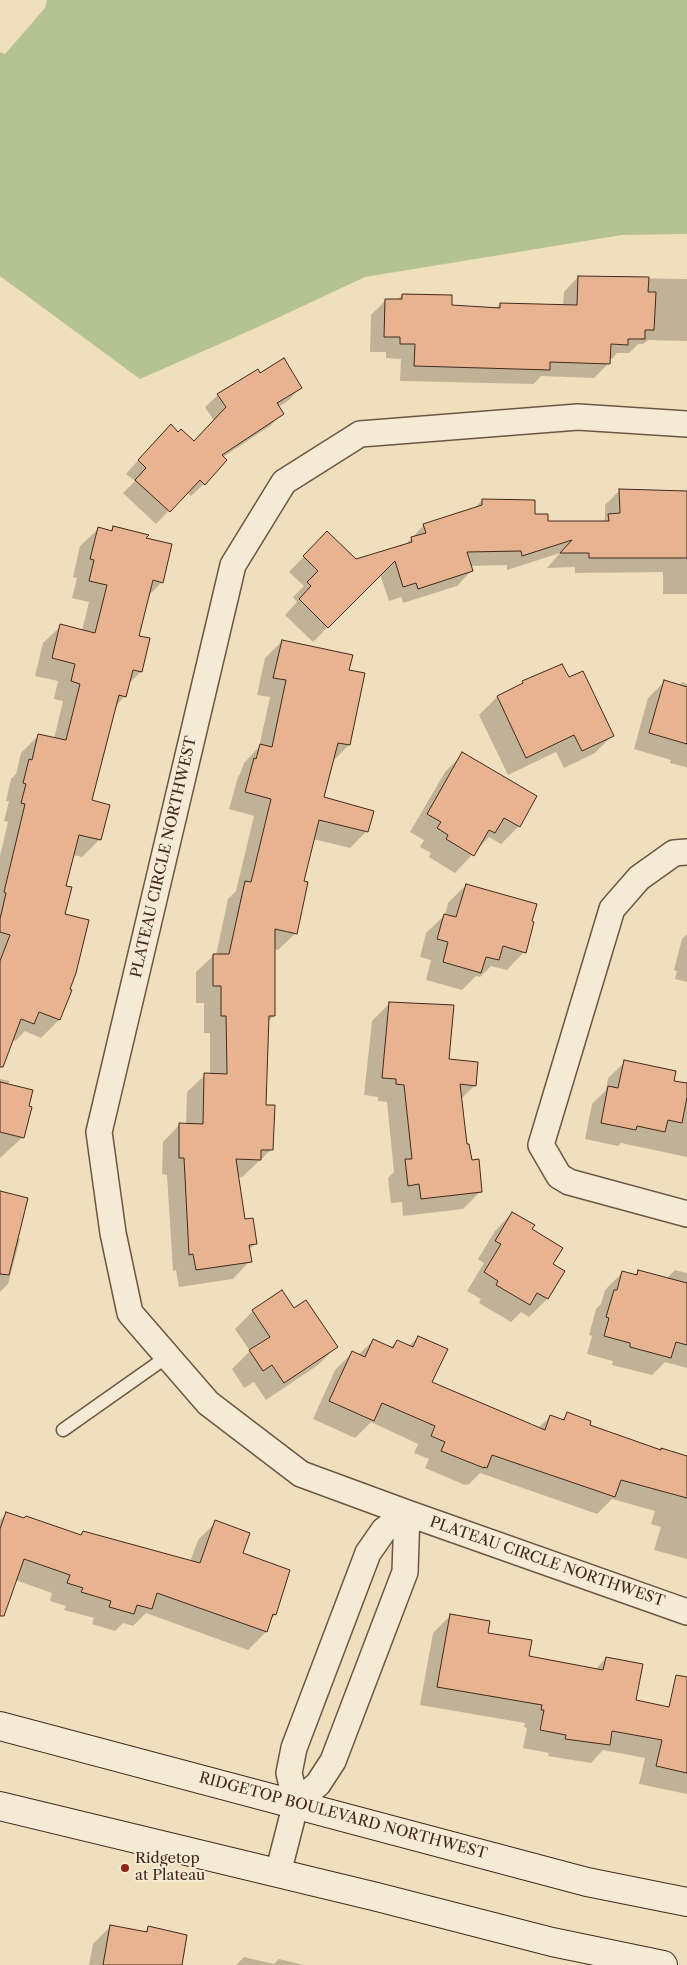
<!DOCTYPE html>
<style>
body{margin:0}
canvas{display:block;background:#efdfbd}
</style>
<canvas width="687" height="1965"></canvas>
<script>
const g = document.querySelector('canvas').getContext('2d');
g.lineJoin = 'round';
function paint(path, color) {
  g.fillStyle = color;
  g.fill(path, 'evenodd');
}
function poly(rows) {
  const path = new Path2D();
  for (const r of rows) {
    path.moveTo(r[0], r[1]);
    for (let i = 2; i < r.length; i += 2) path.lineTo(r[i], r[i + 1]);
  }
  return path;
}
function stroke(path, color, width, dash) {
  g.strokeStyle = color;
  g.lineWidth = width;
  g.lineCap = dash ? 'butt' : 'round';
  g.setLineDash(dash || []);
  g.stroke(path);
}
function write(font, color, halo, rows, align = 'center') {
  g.font = font + ' "Libre Caslon Text",serif';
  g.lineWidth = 4;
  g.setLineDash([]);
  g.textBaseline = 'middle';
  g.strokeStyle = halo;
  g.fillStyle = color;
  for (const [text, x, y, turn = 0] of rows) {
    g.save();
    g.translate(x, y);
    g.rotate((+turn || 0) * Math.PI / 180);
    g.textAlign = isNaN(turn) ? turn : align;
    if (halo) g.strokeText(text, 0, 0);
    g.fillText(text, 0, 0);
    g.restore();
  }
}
paint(poly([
 [47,0,687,0,687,234,622,235,365,277,258,327,140,379,0,276,0,52,5,54,45,8]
]), '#b5c394');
paint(poly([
 [578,277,687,279,687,341,648,340,643,344,638,344,629,353,617,353,612,359,609,359,609,363,594,378,541,376,534,384,400,381,401,359,386,358,386,352,370,352,371,315,386,300,397,300,402,295,450,307,495,309,500,304,563,306,564,292],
 [259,375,300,388,288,401,278,407,282,414,270,426,223,457,226,460,204,484,191,496,187,492,156,524,123,493,135,481,126,474,158,438,178,433,194,442,214,421,205,407,218,395],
 [620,490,687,492,687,594,663,594,663,572,575,573,575,567,547,568,560,553,507,570,507,565,470,566,471,571,457,586,403,603,401,597,389,601,380,574,313,642,285,615,297,602,293,597,304,586,289,572,327,533,355,561,404,546,424,525,473,510,482,500,534,516,547,522,602,522,605,519,605,505],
 [113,528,144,539,162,582,148,596,138,636,141,672,128,684,125,696,115,707,90,801,100,839,82,857,73,855,65,887,59,1020,41,1038,25,1031,15,1041,10,1039,0,1049,0,856,8,822,4,821,9,801,6,801,11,779,16,774,21,753,39,735,54,739,63,701,54,699,58,681,35,676,43,643,61,626,82,631,89,602,72,598,77,578,73,577,80,546,98,529,109,531],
 [282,641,347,671,349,745,332,762,322,798,367,831,350,848,313,839,302,882,296,933,278,950,274,949,274,1016,267,1022,264,1106,272,1149,242,1177,237,1177,243,1221,256,1243,249,1250,250,1261,233,1279,179,1287,176,1270,173,1271,167,1175,162,1174,163,1142,180,1124,186,1125,187,1092,205,1075,210,1075,210,1033,204,1033,204,1003,196,1003,196,972,214,955,216,955,228,899,236,891,254,816,229,809,238,777,240,774,244,763,259,747,270,697,257,695,265,658],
 [568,679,613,735,595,753,564,768,556,752,508,775,479,715,497,697,517,688,523,682],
 [664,682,679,686,682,682,687,684,687,769,686,767,670,763,671,760,634,749,648,698],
 [463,754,536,796,519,826,501,844,489,837,455,873,429,857,431,853,420,847,424,840,410,832,445,772],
 [466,885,524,952,507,970,491,966,480,977,476,976,462,990,426,980,431,960,420,957,426,933,445,915,448,903],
 [687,934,687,982,675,979,677,971,674,970,682,939],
 [390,1003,475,1085,461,1099,466,1145,481,1191,463,1209,403,1216,402,1202,391,1203,388,1178,394,1172,387,1102,378,1101,378,1097,364,1095,372,1021],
 [625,1062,673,1082,687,1085,685,1102,687,1102,687,1157,621,1143,618,1146,585,1139,592,1104,606,1090,608,1078],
 [0,1079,9,1081,8,1085,23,1137,0,1158],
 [0,1192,17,1238,20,1239,8,1284,0,1292],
 [512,1213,551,1265,563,1272,547,1299,529,1317,521,1312,511,1322,479,1303,481,1299,467,1291,484,1263,478,1259,495,1231],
 [675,1270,687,1273,687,1368,665,1362,652,1375,612,1365,613,1361,587,1354,592,1336,589,1335,596,1309,601,1304,605,1290,623,1272,634,1275,639,1271,666,1279],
 [294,1310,336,1347,318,1365,266,1400,254,1382,244,1388,232,1369,250,1351,235,1329,253,1311],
 [418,1337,430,1382,538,1428,550,1417,561,1420,568,1414,588,1426,660,1451,687,1457,687,1559,654,1550,661,1527,651,1524,655,1511,612,1499,597,1514,480,1473,469,1484,465,1485,425,1468,429,1459,414,1453,418,1444,371,1422,355,1438,313,1419,335,1370,352,1353,358,1355,373,1341,390,1348,397,1341,409,1346],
 [6,1514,80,1535,83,1532,190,1562,198,1540,216,1522,241,1554,289,1570,275,1615,270,1620,266,1632,248,1650,146,1613,133,1626,123,1623,115,1631,92,1624,94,1618,64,1610,66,1606,50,1601,52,1593,15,1580,0,1606,0,1520],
 [451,1615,528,1657,595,1670,606,1658,635,1701,687,1712,687,1794,639,1784,645,1758,603,1750,591,1763,548,1756,549,1753,523,1748,527,1728,524,1727,525,1723,420,1705,433,1633],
 [111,1926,144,1933,149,1927,181,1965,89,1965,93,1944],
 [244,1957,274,1964,279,1959,304,1965,236,1965]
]), '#0003');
const building = poly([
 [578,276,649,277,648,292,656,292,654,330,645,330,645,339,628,339,628,345,611,344,610,364,550,362,550,370,414,366,415,344,400,344,400,337,384,337,385,299,402,299,402,294,452,295,452,305,500,308,500,303,577,305,578,276],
 [284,358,302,388,277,403,284,414,222,455,227,460,205,485,200,480,170,512,135,480,146,468,138,460,171,424,178,432,181,429,194,441,226,407,217,394,258,369,260,373,284,358],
 [619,489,687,491,687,558,589,558,589,553,560,553,572,540,522,556,521,551,467,552,473,571,418,589,416,583,403,587,395,561,328,628,299,599,311,586,307,582,318,571,303,556,327,531,356,559,412,542,411,537,426,533,423,524,482,505,482,499,535,500,535,514,548,514,548,521,609,521,608,514,620,513,619,489],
 [113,526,149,535,146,538,172,544,163,583,153,580,139,636,150,638,142,672,133,670,126,697,119,695,92,800,110,805,101,840,79,835,66,886,72,887,65,914,89,920,76,973,70,989,72,990,60,1020,39,1012,34,1024,21,1019,3,1067,0,1067,0,961,10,935,0,932,0,919,6,893,4,892,25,804,21,803,26,784,23,783,29,759,32,760,38,734,66,740,80,684,71,681,75,664,52,658,60,624,95,633,107,585,89,581,94,560,90,559,98,527,112,531,113,526],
 [282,640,353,655,349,670,365,673,350,745,338,743,324,797,374,811,368,832,319,820,304,881,308,882,297,934,275,929,275,1016,269,1016,266,1105,275,1105,273,1150,261,1150,261,1160,236,1159,245,1219,253,1218,257,1244,249,1245,252,1262,196,1270,193,1254,189,1255,184,1158,179,1158,179,1123,203,1124,204,1073,227,1074,226,1016,221,1016,221,986,213,986,213,954,229,954,245,881,251,882,271,799,245,792,254,758,256,759,260,744,272,747,286,680,273,678,282,640],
 [562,664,569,677,583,671,614,736,582,751,574,735,526,758,497,696,523,683,522,681,562,664],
 [664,680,687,687,687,744,649,733,664,680],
 [462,752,537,796,520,827,504,818,495,833,489,830,474,856,446,839,448,835,437,828,441,822,427,814,462,752],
 [466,884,537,904,532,921,534,922,526,953,503,946,499,960,486,957,481,973,443,962,448,942,437,939,444,914,456,917,466,884],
 [389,1002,454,1005,449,1059,478,1062,476,1086,460,1084,467,1144,469,1144,472,1160,479,1159,482,1192,421,1199,419,1184,408,1186,405,1159,412,1159,404,1085,396,1084,396,1079,382,1078,389,1002],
 [624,1060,676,1071,674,1081,687,1083,687,1097,682,1123,668,1120,665,1132,637,1126,636,1130,601,1123,608,1086,618,1088,624,1060],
 [0,1082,33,1090,29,1106,32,1107,24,1138,0,1132,0,1082],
 [0,1191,28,1198,9,1275,0,1274,0,1191],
 [512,1212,535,1225,532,1229,563,1248,553,1264,565,1271,548,1299,537,1293,530,1305,496,1285,498,1281,484,1272,501,1244,495,1241,512,1212],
 [638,1270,687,1283,687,1345,676,1342,671,1358,630,1347,630,1343,604,1336,609,1318,606,1317,614,1290,617,1290,622,1271,637,1275,638,1270],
 [282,1290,294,1308,306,1300,338,1347,284,1383,272,1365,263,1371,249,1350,270,1337,252,1310,282,1290],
 [418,1336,448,1349,432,1382,545,1430,550,1415,564,1420,567,1412,591,1421,590,1425,661,1450,661,1448,687,1456,687,1498,621,1480,615,1497,492,1455,487,1468,484,1467,484,1468,441,1451,445,1442,431,1436,435,1426,382,1403,374,1421,329,1401,352,1351,365,1357,373,1339,393,1348,397,1340,413,1347,418,1336],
 [6,1512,24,1518,26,1516,81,1535,83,1531,200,1563,215,1520,250,1533,243,1553,290,1570,276,1615,273,1614,267,1632,157,1593,152,1609,137,1605,134,1614,109,1607,111,1601,81,1592,83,1588,67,1583,70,1575,24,1559,4,1616,0,1616,0,1529,6,1512],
 [450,1614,490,1621,488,1633,532,1640,529,1656,603,1670,606,1657,643,1664,636,1700,669,1707,676,1675,687,1677,687,1773,656,1766,662,1740,612,1731,610,1745,565,1739,566,1735,540,1730,544,1710,541,1710,542,1705,437,1687,450,1614],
 [110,1925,147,1932,148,1926,187,1935,182,1965,103,1965,110,1925]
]);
paint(building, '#e8b391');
stroke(building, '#43291b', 1);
const service = poly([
 [63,1430,168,1356]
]);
const minor = poly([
 [687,424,578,417,360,434,284,482,233,565,99,1132,113,1233,130,1313,208,1403,301,1474,407,1513,687,1612],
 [687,852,674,853,639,878,612,909,541,1145,559,1176,569,1182,687,1214],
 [296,1803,318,1784,333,1761,405,1572,407,1513],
 [278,1873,296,1803,289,1773,294,1748,368,1553,384,1530,407,1513]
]);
const secondary = poly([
 [0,1726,587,1882,687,1902],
 [0,1806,377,1897,552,1942,663,1965]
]);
stroke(service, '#6e5644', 15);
stroke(minor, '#6e5644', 28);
stroke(secondary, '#43291b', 30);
stroke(service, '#f5ead4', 12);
stroke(minor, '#f5ead4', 25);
stroke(secondary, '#f5ead4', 28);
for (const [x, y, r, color] of [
 [125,1868,5,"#8f2418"]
]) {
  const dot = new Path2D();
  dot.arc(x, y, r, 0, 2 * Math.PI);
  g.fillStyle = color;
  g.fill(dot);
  stroke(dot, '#f5ead4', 2);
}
write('15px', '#43291b', '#f5ead4', [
 ["PLATEAU CIRCLE NORTHWEST",164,857,-77],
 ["PLATEAU CIRCLE NORTHWEST",547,1562,19],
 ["RIDGETOP BOULEVARD NORTHWEST",343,1816,15]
]);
write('15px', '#43291b', '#f5ead4', [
 ["Ridgetop",135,1859],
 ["at Plateau",135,1876]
], 'left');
</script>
